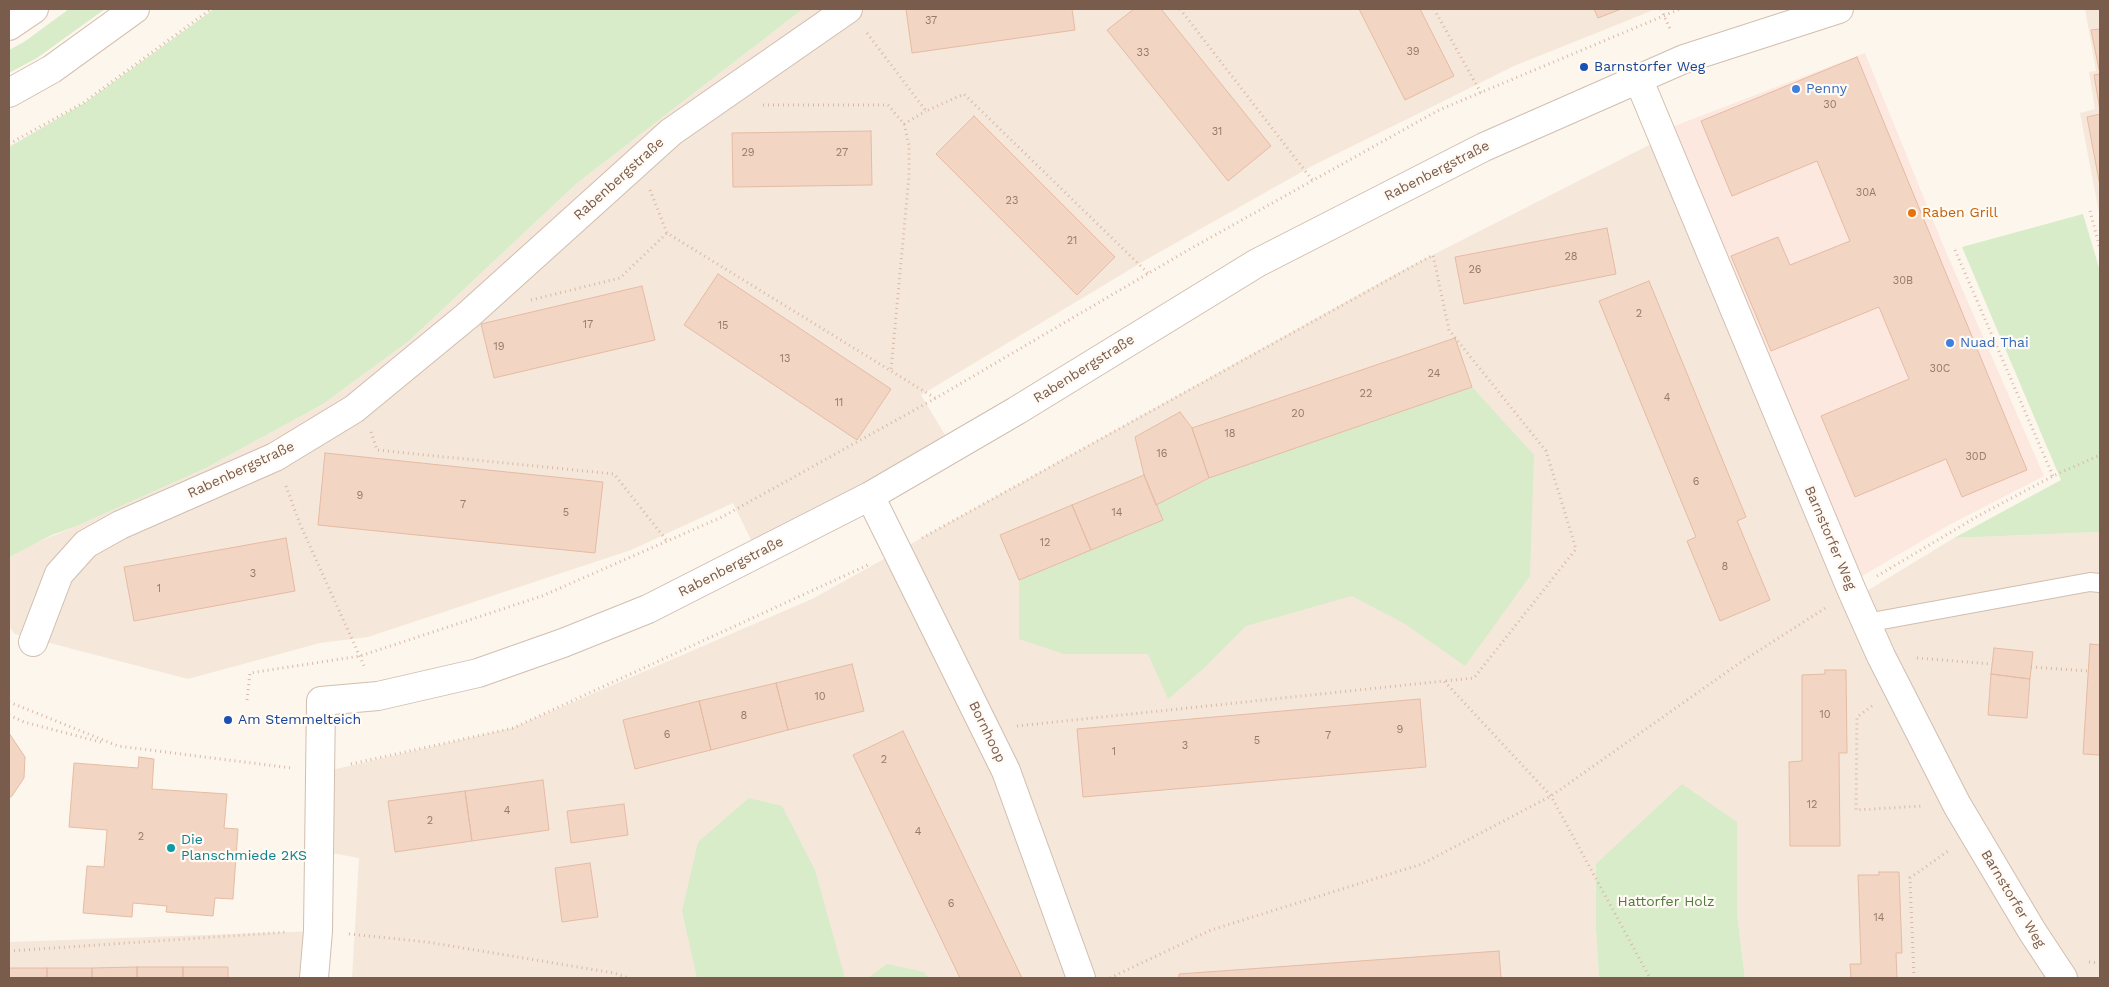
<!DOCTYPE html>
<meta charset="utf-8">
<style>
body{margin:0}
#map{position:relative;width:2109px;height:987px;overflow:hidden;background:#fdf6ec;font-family:"Work Sans",sans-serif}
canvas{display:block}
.frame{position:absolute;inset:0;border:10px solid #7a5c4d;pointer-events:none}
</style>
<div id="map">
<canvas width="2109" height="987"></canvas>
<div class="frame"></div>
</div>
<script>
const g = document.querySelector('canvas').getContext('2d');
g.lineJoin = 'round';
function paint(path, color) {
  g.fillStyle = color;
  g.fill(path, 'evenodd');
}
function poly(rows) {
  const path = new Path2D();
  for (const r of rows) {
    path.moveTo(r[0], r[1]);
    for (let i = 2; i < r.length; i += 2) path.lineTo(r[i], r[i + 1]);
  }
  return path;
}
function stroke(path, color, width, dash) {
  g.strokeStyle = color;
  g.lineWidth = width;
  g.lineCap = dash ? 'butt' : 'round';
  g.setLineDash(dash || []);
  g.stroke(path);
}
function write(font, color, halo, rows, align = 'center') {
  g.font = font + ' "Work Sans",sans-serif';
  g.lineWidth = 4.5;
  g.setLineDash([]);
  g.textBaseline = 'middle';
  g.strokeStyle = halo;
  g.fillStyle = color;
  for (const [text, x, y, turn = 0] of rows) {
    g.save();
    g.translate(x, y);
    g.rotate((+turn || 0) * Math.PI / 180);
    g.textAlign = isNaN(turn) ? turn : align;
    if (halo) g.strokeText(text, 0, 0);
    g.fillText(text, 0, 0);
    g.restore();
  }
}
paint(poly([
 [803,9,1656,9,1514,66,1468,89,1314,165,1149,258,921,395,947,438,753,544,733,503,631,550,368,637,320,643,188,679,15,634,9,627,9,554,77,526,206,468,323,404,409,341,576,184],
 [2085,9,2100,9,2100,218,2080,113,2095,109,2089,72,2096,71],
 [1657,141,1852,600,1954,538,2100,532,2100,978,1745,978,1737,914,1596,930,1599,978,352,978,359,858,319,851,327,771,513,728,812,599,1403,270],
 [318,931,314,978,9,978,9,942]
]), '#f5e8da');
paint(poly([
 [1865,53,1946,252,2044,476,1949,525,1852,582,1664,130]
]), '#fde8e0');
paint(poly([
 [69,9,105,9,37,58,9,73,9,50,24,42],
 [214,9,803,9,576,184,409,341,323,404,206,468,77,526,52,535,9,557,9,147,86,102],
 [2083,214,2100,271,2100,532,1954,538,2061,480,1962,247],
 [1472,387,1534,455,1530,576,1465,666,1405,624,1352,596,1246,626,1203,669,1168,699,1148,654,1064,654,1019,639,1019,580,1156,505,1221,473],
 [1682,784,1737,822,1737,914,1745,978,1599,978,1596,930,1596,864],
 [749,798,782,806,815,870,845,978,697,978,682,911,698,842],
 [887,964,924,972,929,978,868,978]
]), '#d8ecc9');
const building = poly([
 [906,9,1072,9,1075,30,912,53,906,9],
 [1134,9,1161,9,1271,146,1228,181,1107,30,1134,9],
 [1359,9,1420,9,1454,76,1405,100,1359,9],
 [1594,9,1621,9,1598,18,1594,9],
 [2100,29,2100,110,2094,75,2100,74,2091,30,2100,29],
 [1857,57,2027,470,1962,497,1946,459,1855,497,1821,416,1909,379,1879,307,1771,351,1731,256,1778,237,1790,265,1850,241,1817,161,1732,196,1701,121,1857,57],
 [2100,114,2100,186,2087,117,2100,114],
 [974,116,1115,257,1077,295,936,154,974,116],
 [871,131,872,185,733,187,732,133,871,131],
 [1607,228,1616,274,1464,304,1455,257,1607,228],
 [718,274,891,389,857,440,684,325,718,274],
 [1649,281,1746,517,1737,521,1770,600,1720,621,1687,541,1696,537,1599,301,1649,281],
 [642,286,655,340,494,378,481,324,642,286],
 [1455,338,1472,387,1209,478,1192,428,1455,338],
 [1180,412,1192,428,1209,478,1156,505,1144,475,1135,437,1180,412],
 [325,453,603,482,595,553,318,525,325,453],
 [1144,475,1163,520,1091,550,1072,505,1144,475],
 [1072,505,1091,550,1019,580,1000,535,1072,505],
 [286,538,295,591,134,621,124,567,286,538],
 [2090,644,2100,645,2100,755,2083,754,2090,644],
 [1994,648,2033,652,2030,679,1991,674,1994,648],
 [852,664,864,711,788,730,776,683,852,664],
 [1825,670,1846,670,1847,753,1839,753,1840,846,1790,846,1789,762,1802,761,1802,675,1825,674,1825,670],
 [1991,674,2030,679,2027,718,1988,715,1991,674],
 [776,683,788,730,711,750,699,701,776,683],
 [1420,699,1426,767,1083,797,1077,729,1420,699],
 [699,701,711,750,635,769,623,720,699,701],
 [903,731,1022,978,960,978,853,755,903,731],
 [9,733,25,757,24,778,12,796,9,798,9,733],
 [139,757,154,759,152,789,227,794,224,828,238,829,233,899,215,898,213,916,166,912,167,906,133,903,132,917,83,913,87,866,104,867,107,830,69,827,74,763,138,768,139,757],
 [543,780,549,830,472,841,465,791,543,780],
 [465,791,472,841,395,852,388,801,465,791],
 [624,804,628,835,571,843,567,811,624,804],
 [590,863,598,917,562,922,555,868,590,863],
 [1879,872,1899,872,1902,953,1896,953,1897,978,1851,978,1850,964,1861,964,1858,875,1879,875,1879,872],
 [1499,951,1501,978,1179,978,1179,974,1499,951],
 [137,967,183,967,183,978,137,978,137,967],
 [137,967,137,978,92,978,92,968,137,967],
 [183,967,228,967,228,978,183,978,183,967],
 [9,968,47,968,47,978,9,978,9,968],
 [47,968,92,968,92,978,47,978,47,968]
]);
paint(building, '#f3d5c3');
stroke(building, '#e6bba3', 1);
const lane = poly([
 [1866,623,2090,582,2100,583]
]);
const street = poly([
 [1638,78,1852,591,1881,656,1957,805,2032,931,2063,978],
 [870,496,1006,771,1081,978],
 [33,642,59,574,86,544,120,525,275,457,354,409,467,316,671,132,848,9],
 [314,978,318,931,321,701,378,696,478,673,563,643,648,609,870,496,1016,411,1257,263,1484,147,1684,59,1839,9]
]);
const secondary = poly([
 [9,26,34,9],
 [9,93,52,69,135,9]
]);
stroke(lane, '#d1beb0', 20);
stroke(street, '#d1beb0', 30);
stroke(secondary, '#d6c0b0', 30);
stroke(poly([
 [1180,9,1313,181],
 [1434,9,1481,93],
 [1661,9,1671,31],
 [867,33,926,111,964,94,1149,274],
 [763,105,888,105,904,124,909,145,909,176,891,370],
 [904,124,926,111],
 [9,144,83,103,211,9],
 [650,190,667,233,935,398],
 [2090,211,2100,249],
 [1955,250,2053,476],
 [531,300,620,278,667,233],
 [371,432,377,450,614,474,667,541],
 [286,486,300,524,365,668],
 [922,538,1433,255,1449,330,1546,451,1576,549,1474,678,1444,681],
 [1877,576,1978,516,2053,476,2100,455],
 [1917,658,1992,664],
 [2031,667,2088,671],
 [247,700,250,673,360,656,542,596,722,517,936,398,1190,249,1439,110,1680,9],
 [9,702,118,746,291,768],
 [1872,706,1857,717,1856,810,1923,806],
 [9,715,24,722,104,743],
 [1017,726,1444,681,1551,796,1650,978],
 [351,764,513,728,870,564],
 [349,934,427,942,614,973,629,978],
 [9,951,288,932],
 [2089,962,2100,963],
 [1110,978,1211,930,1422,864,1551,796,1741,662,1827,607],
 [1914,978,1910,878,1948,851]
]), '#d9b8a5', 3, [1, 4]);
stroke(lane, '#fff', 18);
stroke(street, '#fff', 28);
stroke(secondary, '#fff', 28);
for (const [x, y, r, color] of [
 [1584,67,5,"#1a4fb4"],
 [1796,89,5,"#3f7fe0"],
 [1912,213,5,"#e8710a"],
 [1950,343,5,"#3f7fe0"],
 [228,720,5,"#1a4fb4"],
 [171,848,5,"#0f9aa8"]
]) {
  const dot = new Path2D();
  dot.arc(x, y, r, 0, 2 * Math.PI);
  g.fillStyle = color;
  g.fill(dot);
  stroke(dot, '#fffaf3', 2);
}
write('11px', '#987a6a', null, [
 ["37",931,21],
 ["39",1413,52],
 ["33",1143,53],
 ["30",1830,105],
 ["31",1217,132],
 ["29",748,153],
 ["27",842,153],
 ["30A",1866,193],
 ["23",1012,201],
 ["21",1072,241],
 ["28",1571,257],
 ["26",1475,270],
 ["30B",1903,281],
 ["2",1639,314],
 ["17",588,325],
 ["15",723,326],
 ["19",499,347],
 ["13",785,359],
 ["30C",1940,369],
 ["24",1434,374],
 ["22",1366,394],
 ["4",1667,398],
 ["11",839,403],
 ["20",1298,414],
 ["18",1230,434],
 ["16",1162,454],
 ["30D",1976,457],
 ["6",1696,482],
 ["9",360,496],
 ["7",463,505],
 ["5",566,513],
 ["14",1117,513],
 ["12",1045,543],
 ["8",1725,567],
 ["3",253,574],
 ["1",159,589],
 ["10",820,697],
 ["10",1825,715],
 ["8",744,716],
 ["9",1400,730],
 ["6",667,735],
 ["7",1328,736],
 ["5",1257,741],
 ["3",1185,746],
 ["1",1114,752],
 ["2",884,760],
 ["12",1812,805],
 ["4",507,811],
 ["2",430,821],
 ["4",918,832],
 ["2",141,837],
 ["6",951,904],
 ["14",1879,918]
]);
write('14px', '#164399', '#fffaf3', [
 ["Barnstorfer Weg",1594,67],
 ["Am Stemmelteich",238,720]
], 'left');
write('14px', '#366cbe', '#fffaf3', [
 ["Penny",1806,89],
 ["Nuad Thai",1960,343]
], 'left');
write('14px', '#7a5c4d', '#fffaf3', [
 ["Rabenbergstraße",1437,171,-27],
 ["Rabenbergstraße",619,179,-42],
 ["Rabenbergstraße",1084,369,-32],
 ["Rabenbergstraße",241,470,-25],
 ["Barnstorfer Weg",1830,538,67],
 ["Rabenbergstraße",731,567,-27],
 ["Bornhoop",987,732,64],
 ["Barnstorfer Weg",2013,899,59]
]);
write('14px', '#c56008', '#fffaf3', [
 ["Raben Grill",1922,213]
], 'left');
write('14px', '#0d838f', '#fffaf3', [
 ["Die",181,840],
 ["Planschmiede 2KS",181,856]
], 'left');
write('14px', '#537a41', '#fffaf3', [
 ["Hattorfer Holz",1666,902]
]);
</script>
